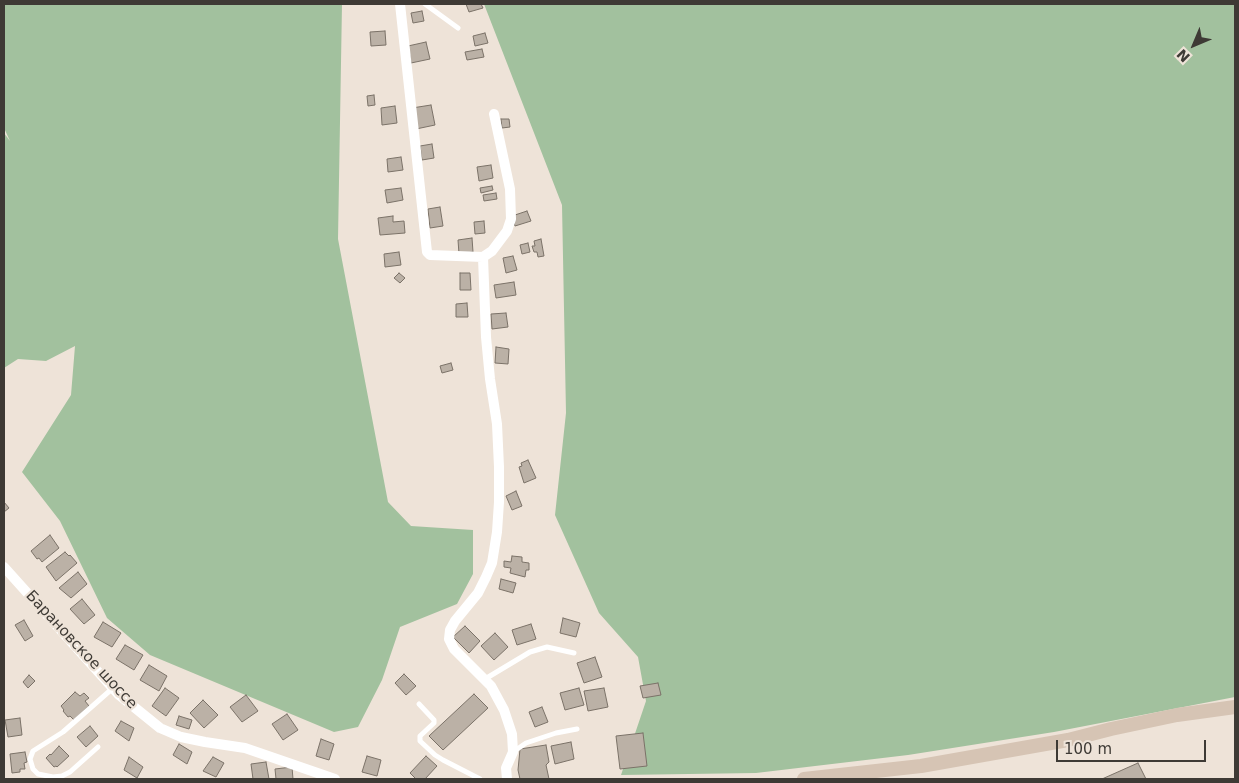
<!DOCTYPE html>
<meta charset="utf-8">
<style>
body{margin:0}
#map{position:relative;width:1239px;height:783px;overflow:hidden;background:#eee3d8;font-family:"DejaVu Sans",sans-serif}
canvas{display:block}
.frame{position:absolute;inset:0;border:5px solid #3e3a35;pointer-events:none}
.north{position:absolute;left:1169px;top:20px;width:50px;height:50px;-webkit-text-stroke:4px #eee3d8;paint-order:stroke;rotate:225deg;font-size:14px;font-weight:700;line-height:20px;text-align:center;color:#3e3a35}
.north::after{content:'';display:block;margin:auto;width:18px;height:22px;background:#3e3a35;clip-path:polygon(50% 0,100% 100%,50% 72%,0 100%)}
.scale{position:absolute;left:1056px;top:740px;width:150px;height:22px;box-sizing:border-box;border:2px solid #3e3a35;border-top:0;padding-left:6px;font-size:15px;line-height:18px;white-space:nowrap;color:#3e3a35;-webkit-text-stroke:4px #eee3d8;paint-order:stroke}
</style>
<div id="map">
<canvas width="1239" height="783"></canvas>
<div class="frame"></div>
<div class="north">N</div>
<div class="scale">100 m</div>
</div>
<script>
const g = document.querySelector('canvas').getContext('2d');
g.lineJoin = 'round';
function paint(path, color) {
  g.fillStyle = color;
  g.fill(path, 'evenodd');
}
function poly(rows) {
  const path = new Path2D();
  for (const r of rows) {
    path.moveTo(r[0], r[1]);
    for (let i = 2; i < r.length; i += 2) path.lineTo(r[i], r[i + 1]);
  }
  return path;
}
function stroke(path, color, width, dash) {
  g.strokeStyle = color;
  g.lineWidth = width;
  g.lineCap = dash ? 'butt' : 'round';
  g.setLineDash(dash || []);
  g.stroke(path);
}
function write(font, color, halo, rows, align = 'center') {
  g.font = font + ' "DejaVu Sans",sans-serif';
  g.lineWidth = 4.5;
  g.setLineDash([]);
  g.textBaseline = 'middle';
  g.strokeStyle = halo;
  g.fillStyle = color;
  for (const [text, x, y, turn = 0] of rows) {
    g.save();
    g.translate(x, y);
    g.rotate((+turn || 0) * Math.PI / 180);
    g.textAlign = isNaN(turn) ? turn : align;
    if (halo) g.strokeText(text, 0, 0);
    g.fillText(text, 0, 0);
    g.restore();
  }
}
paint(poly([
 [4,4,342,4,338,239,388,502,411,526,473,530,473,574,457,604,400,627,382,680,358,727,334,732,150,655,107,618,60,521,22,472,71,395,75,346,46,361,18,359,4,368,4,133,10,141,4,128],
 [484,4,1235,4,1235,697,1054,732,908,755,756,773,621,775,646,701,638,657,599,613,555,515,566,413,562,205]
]), '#a2c19e');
const building = poly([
 [466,4,481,4,483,8,469,12,466,4],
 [422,11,424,21,413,23,411,13,422,11],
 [385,31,386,45,371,46,370,32,385,31],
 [485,33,488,43,475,46,473,36,485,33],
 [426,42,430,59,411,63,408,46,426,42],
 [482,49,484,57,467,60,465,52,482,49],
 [374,95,375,105,368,106,367,96,374,95],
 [431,105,435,125,416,129,412,108,431,105],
 [395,106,397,123,382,125,381,108,395,106],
 [501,119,509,119,510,127,502,128,501,119],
 [432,144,434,158,422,160,420,146,432,144],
 [401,157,403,170,388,172,387,159,401,157],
 [491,165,493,178,479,181,477,167,491,165],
 [492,186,493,190,481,193,480,188,492,186],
 [401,188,403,200,387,203,385,190,401,188],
 [496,193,497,199,484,201,483,195,496,193],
 [440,207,443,226,430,228,428,209,440,207],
 [527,211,531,221,515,226,512,216,527,211],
 [393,216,393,222,404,221,405,233,380,235,378,218,393,216],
 [484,221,485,233,475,234,474,222,484,221],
 [472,238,473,252,459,254,458,240,472,238],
 [541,239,544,256,538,257,537,252,534,252,532,246,535,246,534,241,541,239],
 [528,243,530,252,522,254,520,245,528,243],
 [399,252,401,265,385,267,384,254,399,252],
 [513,256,517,270,506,273,503,258,513,256],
 [399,273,405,278,400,283,394,278,399,273],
 [460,273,470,273,471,290,460,290,460,273],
 [514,282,516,295,496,298,494,285,514,282],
 [467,303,468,317,456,317,456,304,467,303],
 [506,313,508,327,492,329,491,314,506,313],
 [496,347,509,349,508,364,495,363,496,347],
 [451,363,453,370,442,373,440,366,451,363],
 [528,460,536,478,524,483,519,467,522,466,521,463,528,460],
 [516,491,522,506,512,510,506,496,516,491],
 [4,502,9,508,4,512,4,502],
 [50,535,59,548,42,562,39,558,37,559,31,551,50,535],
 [65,552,69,556,70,555,77,563,56,581,46,567,65,552],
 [512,556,522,557,522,562,529,563,529,570,526,570,525,577,510,573,511,568,504,567,504,561,511,562,512,556],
 [78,572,87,584,71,598,59,588,78,572],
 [501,579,516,583,513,593,499,589,501,579],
 [82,599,95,615,84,624,70,609,82,599],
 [563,618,580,623,576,637,560,633,563,618],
 [24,620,33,636,25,641,15,625,24,620],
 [103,622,121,633,112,647,94,637,103,622],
 [531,624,536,639,517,645,512,630,531,624],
 [465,626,480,641,469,653,453,637,465,626],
 [495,633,508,647,494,660,481,646,495,633],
 [125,645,143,655,134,670,116,659,125,645],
 [595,657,602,677,584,683,577,663,595,657],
 [149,665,167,676,159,691,140,680,149,665],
 [404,674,416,686,406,695,395,683,404,674],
 [29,675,35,681,28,688,23,682,29,675],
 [658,683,661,695,643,698,640,686,658,683],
 [165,688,179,698,166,716,152,706,165,688],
 [579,688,584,705,565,710,560,693,579,688],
 [604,688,608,707,588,711,584,691,604,688],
 [75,692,80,696,84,693,89,698,85,701,89,706,74,720,70,716,68,717,63,711,64,710,61,706,75,692],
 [474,694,488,708,443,750,429,736,474,694],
 [246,695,258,711,242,722,230,707,246,695],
 [203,700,218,715,204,728,190,713,203,700],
 [542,707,548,722,535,727,529,712,542,707],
 [287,714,298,730,283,740,272,724,287,714],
 [179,716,192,720,189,729,176,725,179,716],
 [20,718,22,735,8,737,5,720,20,718],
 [121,721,134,728,129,741,115,731,121,721],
 [90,726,98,736,86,747,77,737,90,726],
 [643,733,647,766,620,769,616,736,643,733],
 [321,739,334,744,329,760,316,756,321,739],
 [571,742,574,759,555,764,551,746,571,742],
 [179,744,192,752,187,764,173,755,179,744],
 [546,745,549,762,546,765,549,779,520,779,518,770,520,749,546,745],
 [59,746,69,756,57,767,56,766,54,767,46,758,50,754,51,755,59,746],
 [25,752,27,762,24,763,25,769,20,769,20,772,12,773,10,754,25,752],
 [367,756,381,760,377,776,362,772,367,756],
 [426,756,437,766,425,779,416,779,410,773,426,756],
 [129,757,143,767,137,778,124,770,129,757],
 [213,757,224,763,216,777,203,771,213,757],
 [266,762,269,779,253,779,251,764,266,762],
 [1138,763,1146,779,1102,779,1138,763],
 [292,767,293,779,276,779,275,769,292,767]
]);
paint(building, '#bbb1a6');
stroke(building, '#7b7268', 1);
stroke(poly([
 [425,4,458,28],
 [485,679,530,652,547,647,574,653],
 [419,704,434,720,434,723,420,736,420,741,435,755,443,760,480,779],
 [98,747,70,772,62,776,53,777,38,774,33,769,30,759,33,751,63,732,113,688],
 [513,752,526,743,556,733,577,729]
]), '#fff', 5);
stroke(poly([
 [400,4,427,252,430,255,483,257,492,251,507,231,511,219,510,189,494,114],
 [483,257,486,337,490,379,497,424,499,467,499,502,497,532,492,563,486,577,478,593,455,621,450,630,449,639,454,649,491,686,504,710,512,734,513,752,506,768,507,779],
 [4,567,118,694,160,728,181,737,205,742,245,748,335,779]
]), '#fff', 10);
stroke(poly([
 [804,779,921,766,1068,740,1111,729,1177,715,1235,707]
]), '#d6c4b4', 14);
write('15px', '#3e3a35', '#eee3d8', [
 ["Барановское шоссе",81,650,47]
]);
</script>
